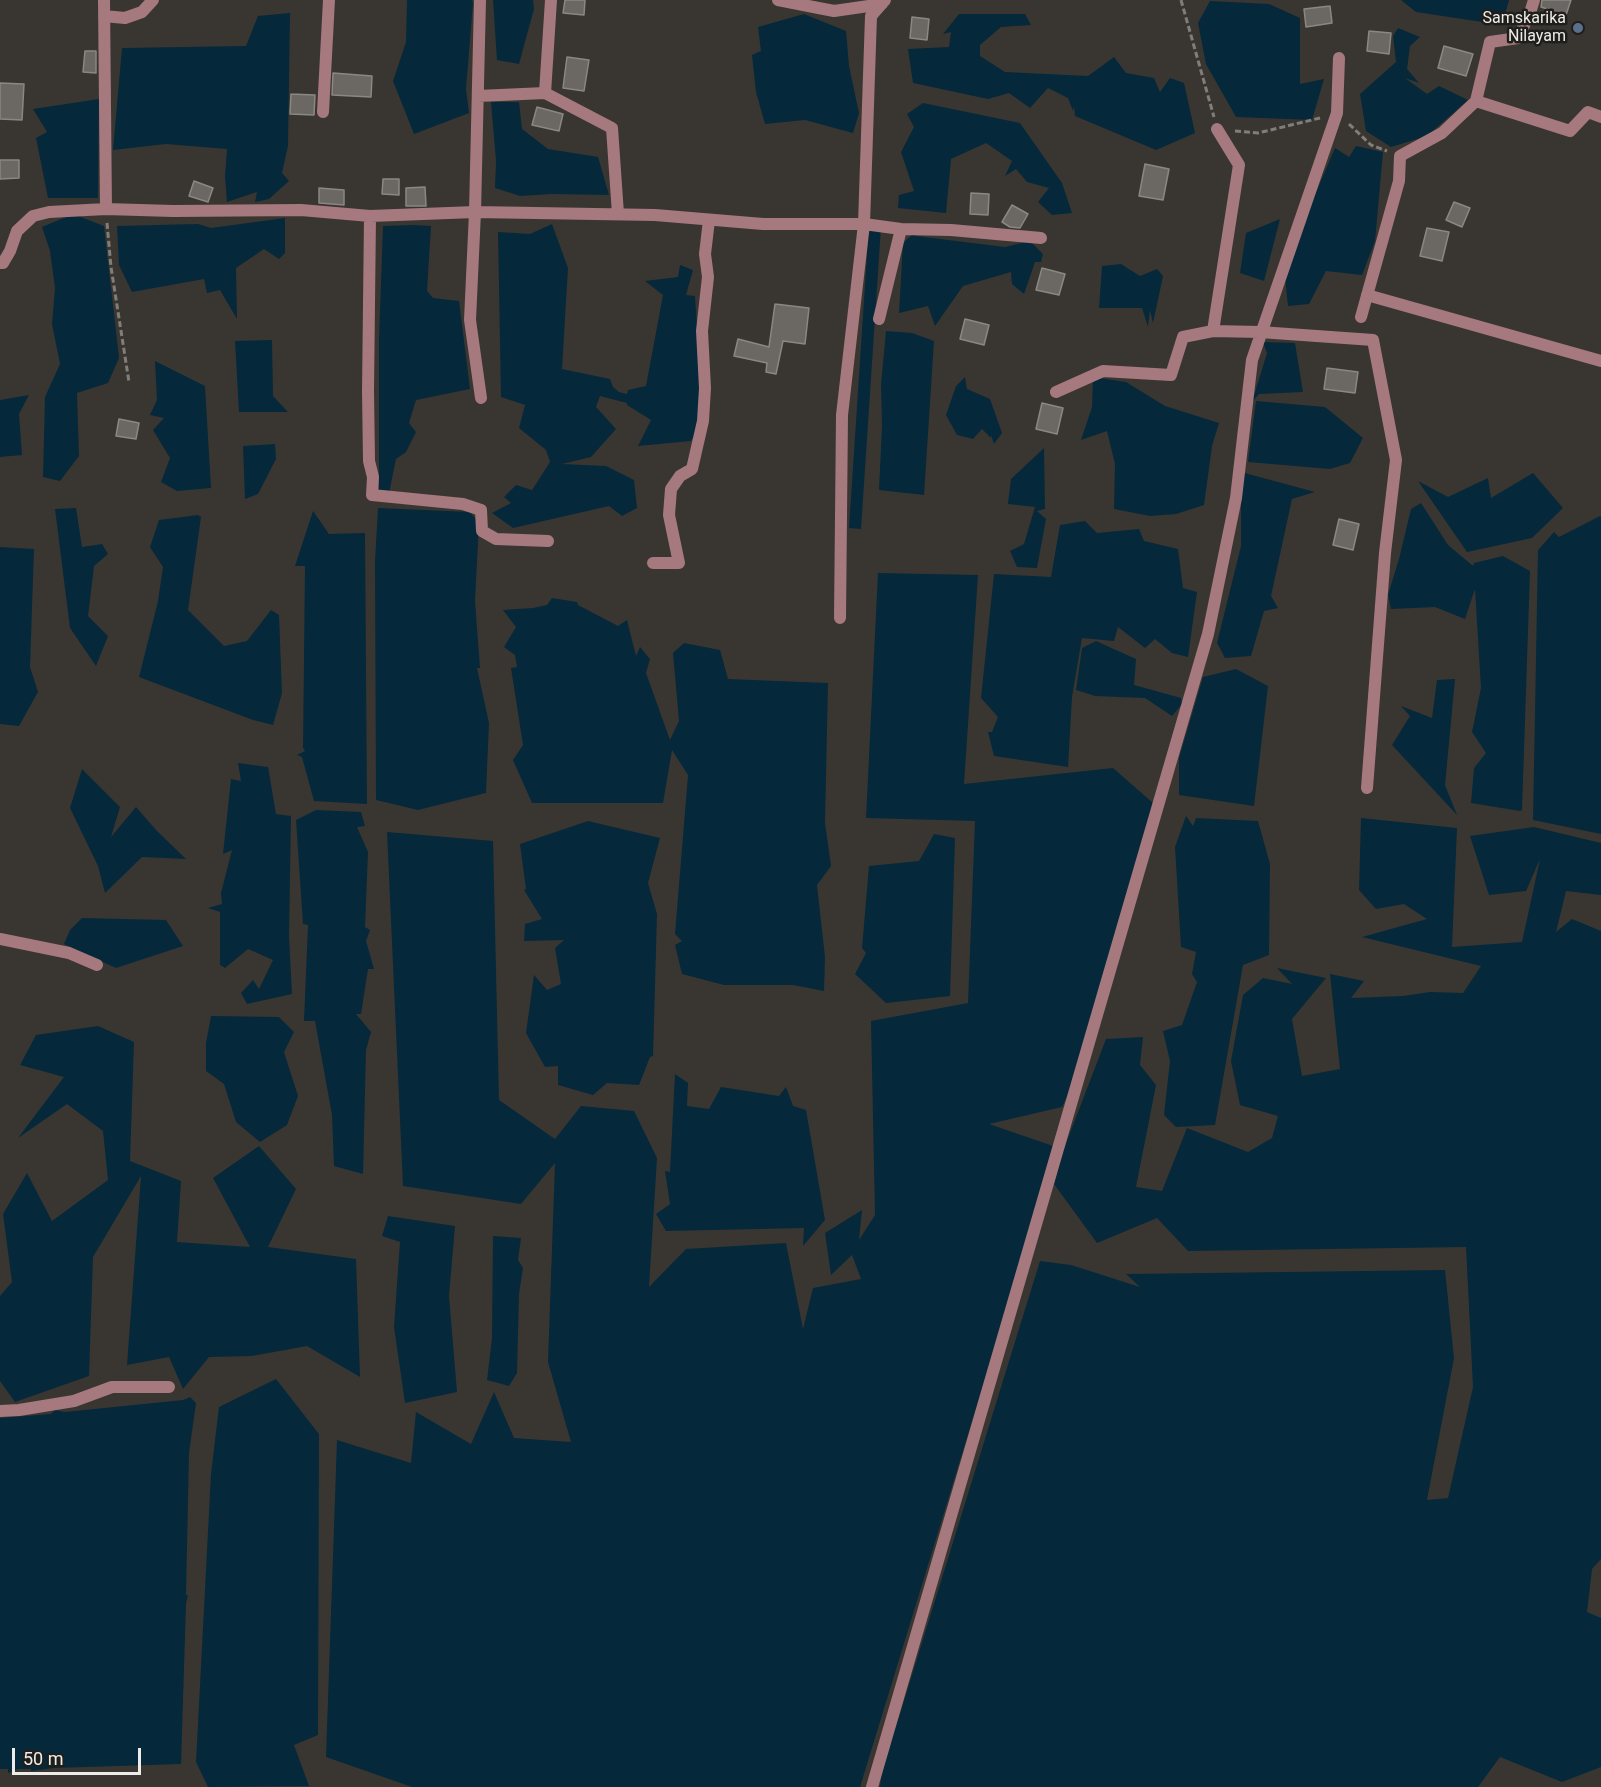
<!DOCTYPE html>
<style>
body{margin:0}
#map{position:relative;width:1601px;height:1787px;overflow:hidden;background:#393631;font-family:Roboto,sans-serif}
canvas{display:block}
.scale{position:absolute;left:12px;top:1748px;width:129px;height:27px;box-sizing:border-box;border:3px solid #eeece8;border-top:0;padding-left:8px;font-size:18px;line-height:21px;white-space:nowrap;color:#eeece8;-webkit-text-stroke:4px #1f1e1b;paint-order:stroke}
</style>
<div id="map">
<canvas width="1601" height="1787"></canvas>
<div class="scale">50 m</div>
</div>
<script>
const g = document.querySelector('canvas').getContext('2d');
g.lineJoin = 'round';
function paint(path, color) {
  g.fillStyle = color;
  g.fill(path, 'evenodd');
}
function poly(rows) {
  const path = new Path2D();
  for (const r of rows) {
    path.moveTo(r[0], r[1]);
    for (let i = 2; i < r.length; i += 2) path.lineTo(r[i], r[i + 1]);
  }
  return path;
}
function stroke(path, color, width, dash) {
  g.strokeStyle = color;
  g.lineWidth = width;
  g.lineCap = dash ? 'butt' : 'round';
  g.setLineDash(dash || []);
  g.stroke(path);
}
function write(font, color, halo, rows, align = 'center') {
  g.font = font + ' Roboto,sans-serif';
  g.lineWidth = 5;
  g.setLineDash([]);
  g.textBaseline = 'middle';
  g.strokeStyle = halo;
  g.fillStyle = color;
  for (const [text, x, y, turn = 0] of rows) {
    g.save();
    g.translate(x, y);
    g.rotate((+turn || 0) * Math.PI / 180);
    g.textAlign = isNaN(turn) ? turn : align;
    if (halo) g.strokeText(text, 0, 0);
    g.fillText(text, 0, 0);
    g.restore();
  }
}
paint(poly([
 [407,0,472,0,473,3,466,89,469,113,414,134,393,81,406,42],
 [493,0,533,0,534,9,519,64,497,60],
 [1401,0,1509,0,1502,25,1416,12],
 [1210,1,1269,4,1300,18,1300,84,1324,79,1312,120,1236,117,1206,64,1198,23],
 [290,13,288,146,282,173,289,181,269,199,255,202,257,192,227,202,225,176,227,149,166,144,113,150,122,48,246,46,258,16],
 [804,14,846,31,849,66,859,113,853,133,805,120,765,124,756,92,752,55,761,51,758,27],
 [959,14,1025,14,1031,25,1001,27,980,45,980,56,1005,72,1088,76,1114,57,1126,73,1154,78,1160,92,1170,78,1184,83,1195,133,1156,150,1075,116,1074,106,1073,111,1068,98,1048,88,1030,108,1009,93,988,99,913,83,908,49,949,47,951,32,943,34],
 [1398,28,1420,37,1410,46,1407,69,1419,83,1405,78,1427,94,1439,86,1468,100,1427,136,1391,147,1366,131,1360,94,1396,62,1393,36],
 [99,99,98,198,48,198,36,138,47,132,33,109],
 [491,102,519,102,522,129,548,149,598,157,609,195,552,194,520,196,495,188,496,161],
 [923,103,1020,123,1062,183,1072,213,1052,215,1038,202,1049,188,1027,182,1016,169,1005,176,1012,161,986,143,951,159,946,213,898,208,899,195,914,191,901,152,914,127,907,114],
 [1356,146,1383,152,1375,241,1362,275,1326,271,1309,304,1288,306,1284,267,1335,148,1349,157],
 [73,214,104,226,119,358,108,383,77,393,79,456,60,481,43,477,45,397,60,364,52,324,55,288,50,251,42,227],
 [285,218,285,253,279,259,264,249,236,268,237,319,220,290,207,293,204,279,132,292,119,265,117,226,198,224,211,228],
 [1280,219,1264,281,1240,273,1246,233],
 [552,224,568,268,562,369,610,379,613,387,619,392,627,394,628,390,646,386,663,295,645,281,678,277,680,265,693,270,686,295,695,296,703,421,691,441,638,446,651,420,627,405,627,403,600,396,596,407,616,429,591,457,562,464,606,466,634,480,637,508,622,516,609,506,513,528,492,513,511,503,504,497,516,485,532,490,550,462,546,450,519,428,525,405,501,397,498,232,530,234],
 [869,224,881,227,861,529,849,528],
 [414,225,431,226,427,291,433,298,459,301,470,389,416,400,409,423,416,432,406,452,396,459,389,493,379,494,379,339,383,226],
 [913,234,916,236,1005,247,1030,241,1043,254,1041,262,1035,262,1024,294,1012,284,1011,272,963,286,935,326,928,306,899,313,903,243],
 [1121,264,1140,276,1157,269,1163,276,1153,323,1150,310,1148,327,1142,308,1099,308,1102,266],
 [886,331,912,333,934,341,924,495,879,490,882,426,881,385],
 [272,340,273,396,288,412,239,412,235,341],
 [1263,342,1295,343,1303,392,1259,394,1252,402,1267,353],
 [155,361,205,386,211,488,177,491,161,482,170,458,153,430,164,418,150,415,157,400],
 [965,377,967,389,990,399,1002,433,994,444,991,435,991,438,982,429,973,439,957,435,946,415,956,386],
 [1093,377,1126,382,1165,406,1219,423,1212,446,1204,505,1176,514,1150,516,1114,509,1115,464,1107,431,1081,440,1092,407],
 [29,395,19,414,22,455,0,457,0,400],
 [1256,401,1325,407,1363,438,1350,463,1330,469,1248,462],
 [275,444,276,459,258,494,245,499,243,446],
 [1044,448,1045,509,1037,511,1046,519,1037,568,1017,567,1010,551,1024,544,1035,507,1008,504,1011,479],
 [1241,472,1315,492,1292,499,1271,596,1278,608,1264,611,1251,656,1225,658,1217,643,1241,546],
 [1533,473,1563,508,1532,538,1467,552,1418,481,1448,497,1488,478,1491,498],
 [1421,503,1448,545,1473,566,1474,563,1503,556,1530,571,1522,810,1520,811,1471,803,1474,768,1486,753,1472,732,1481,688,1475,589,1465,619,1435,607,1391,609,1388,595,1399,559,1411,509],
 [76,508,82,547,102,544,108,554,94,566,88,616,108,636,96,666,70,628,55,509],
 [378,508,470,512,479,523,475,601,480,668,477,668,489,723,486,793,418,810,376,800,375,561],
 [313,511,329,534,365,533,367,804,314,801,302,757,297,755,305,751,303,748,305,566,295,566],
 [198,515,201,517,188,610,224,646,247,641,271,610,279,615,282,693,273,725,253,720,139,677,158,601,163,567,150,547,159,520],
 [1600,516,1601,517,1601,834,1533,820,1538,550,1554,532,1559,537],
 [1085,521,1097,533,1139,529,1144,541,1178,549,1183,588,1197,592,1188,657,1172,653,1155,639,1145,648,1118,627,1114,641,1082,638,1072,697,1068,767,994,756,988,732,992,732,998,717,981,698,994,574,1051,577,1060,525],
 [0,547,34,549,30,667,38,692,19,726,0,724],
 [878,573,978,575,964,784,1113,768,1153,803,1078,1073,1062,1107,989,1124,1056,1147,860,1787,412,1787,326,1757,337,1440,411,1463,416,1412,471,1444,494,1392,514,1438,571,1442,548,1362,555,1163,521,1204,403,1186,387,832,493,841,499,1100,555,1139,581,1106,634,1111,657,1158,649,1287,686,1249,786,1243,803,1329,813,1288,861,1279,852,1255,831,1275,825,1233,862,1210,859,1240,875,1215,871,1021,968,1003,975,821,866,818],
 [552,598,577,602,578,605,618,626,627,620,636,656,640,647,650,659,646,673,670,740,679,721,673,653,684,643,720,650,728,679,828,683,825,823,831,866,817,885,825,957,824,991,793,985,724,985,682,974,675,945,682,941,675,934,688,775,672,750,663,803,532,803,513,760,523,745,511,668,517,667,515,655,504,647,516,627,503,610,533,608,547,605],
 [1096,641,1136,659,1134,685,1181,698,1182,704,1172,716,1145,698,1095,696,1076,690,1082,648],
 [1236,669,1268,686,1254,806,1179,795,1179,758,1203,677],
 [1455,679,1445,785,1457,815,1392,745,1410,716,1401,706,1432,718,1437,680],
 [238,763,268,767,276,814,291,816,289,936,292,994,247,1004,241,993,253,980,259,989,273,960,248,949,225,968,220,965,220,912,208,908,222,904,221,893,232,850,223,854,231,779,241,781],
 [82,769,120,807,111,837,136,807,157,831,186,859,142,857,105,893,98,866,70,808],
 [316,810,361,812,365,826,357,827,368,852,365,927,370,930,366,941,374,969,368,969,361,1014,356,1014,371,1032,366,1050,363,1174,334,1166,332,1115,315,1021,304,1021,308,925,303,924,296,820],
 [1186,816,1193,826,1196,818,1258,821,1270,864,1269,955,1243,965,1215,1125,1176,1127,1164,1115,1170,1061,1163,1031,1182,1025,1197,982,1192,974,1196,952,1181,947,1175,847],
 [1361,818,1457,828,1452,947,1522,942,1540,859,1526,891,1489,895,1470,836,1534,827,1601,843,1601,895,1566,891,1556,932,1572,919,1601,931,1601,1559,1592,1569,1587,1612,1601,1618,1601,1767,1562,1782,1500,1757,1478,1787,880,1787,883,1761,899,1717,1040,1261,1071,1265,1140,1287,1126,1274,1445,1270,1454,1358,1427,1500,1448,1498,1473,1387,1466,1247,1188,1251,1157,1218,1097,1243,1054,1184,1062,1154,1106,1039,1143,1037,1140,1065,1156,1085,1136,1187,1162,1191,1187,1128,1248,1152,1272,1138,1278,1116,1240,1105,1231,1061,1243,995,1263,978,1292,984,1277,968,1326,978,1292,1019,1302,1076,1340,1069,1330,974,1364,981,1351,998,1403,996,1430,992,1463,993,1481,966,1362,937,1427,919,1404,904,1376,909,1359,890],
 [588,821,660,838,648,883,657,914,653,1056,650,1057,639,1085,607,1083,593,1095,558,1085,558,1066,545,1067,526,1033,534,975,547,990,561,984,555,948,564,940,524,941,525,924,542,919,524,890,526,889,520,844],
 [934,834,955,838,950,996,886,1003,855,974,866,953,862,948,869,866,919,861],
 [82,918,166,920,183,946,116,968,64,944,70,930],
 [211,1016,279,1017,294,1032,284,1052,298,1096,287,1125,260,1142,236,1122,224,1084,206,1071,206,1043],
 [98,1026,134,1042,130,1161,181,1181,177,1242,250,1247,213,1178,259,1146,296,1189,268,1247,356,1259,360,1377,307,1346,252,1356,209,1357,183,1389,169,1357,127,1365,141,1176,93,1257,89,1376,15,1402,0,1381,0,1296,12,1282,3,1214,27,1173,52,1221,108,1180,103,1131,67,1104,18,1138,64,1077,20,1065,36,1035],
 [675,1074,688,1083,687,1106,709,1109,721,1087,779,1096,786,1087,793,1106,806,1110,825,1220,803,1246,804,1228,666,1231,656,1214,670,1204,665,1171,670,1172],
 [388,1216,455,1226,449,1296,457,1392,405,1403,394,1327,400,1242,382,1236],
 [493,1236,521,1238,518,1260,523,1268,519,1294,517,1373,509,1386,487,1380,492,1338],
 [276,1379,319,1434,318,1735,294,1745,309,1786,208,1787,196,1762,211,1474,219,1407],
 [190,1397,196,1403,189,1453,186,1595,188,1595,186,1604,181,1764,54,1768,31,1771,31,1769,18,1769,8,1773,8,1769,0,1769,0,1418,51,1414,55,1410,65,1412,183,1400]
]), '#06283b');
const building = poly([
 [565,0,585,0,584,15,563,13,565,0],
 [1542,0,1571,0,1566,15,1541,7,1542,0],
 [1330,6,1332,23,1306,27,1304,9,1330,6],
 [912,17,929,19,927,40,910,38,912,17],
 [1369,31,1391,33,1389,54,1367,51,1369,31],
 [1444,46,1473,54,1466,76,1438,68,1444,46],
 [85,51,96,51,96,73,83,72,85,51],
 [567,57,589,60,584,91,563,88,567,57],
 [333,73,372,76,371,97,332,95,333,73],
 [0,83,24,84,22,120,0,119,0,83],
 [291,94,315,95,314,115,290,114,291,94],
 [537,107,563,114,559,131,532,125,537,107],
 [0,160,19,160,19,178,0,179,0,160],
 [1145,164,1169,169,1163,200,1139,196,1145,164],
 [383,179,399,179,399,195,382,194,383,179],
 [194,181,213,188,208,202,189,196,194,181],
 [425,187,426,206,406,206,406,188,425,187],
 [319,188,344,190,344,205,319,203,319,188],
 [971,193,989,194,988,215,970,214,971,193],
 [1454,202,1470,208,1462,227,1446,220,1454,202],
 [1012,205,1028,214,1020,228,1010,227,1002,222,1012,205],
 [1427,228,1449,232,1442,261,1420,256,1427,228],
 [1042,268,1065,274,1059,295,1036,290,1042,268],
 [775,304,809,308,805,344,783,341,776,374,766,372,767,363,734,356,738,339,769,347,775,304],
 [965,319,989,325,984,345,960,339,965,319],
 [1327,368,1358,372,1355,393,1324,389,1327,368],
 [1042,403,1063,408,1057,434,1036,429,1042,403],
 [119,419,139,423,136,439,116,436,119,419],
 [1339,519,1359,524,1353,550,1333,545,1339,519]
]);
paint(building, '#6b6762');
stroke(building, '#8b8782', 1.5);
stroke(poly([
 [1181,0,1214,117],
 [1349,124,1371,145,1387,151],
 [1235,131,1258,133,1320,118],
 [107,223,111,267,129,382]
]), '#817e7a', 3, [6, 3]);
stroke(poly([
 [104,0,106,209,173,211,301,210,370,216],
 [480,0,475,212,470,320,481,398],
 [778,0,834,11,882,4],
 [1534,0,1530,13,1518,38,1490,42,1476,101,1570,131,1588,112,1601,117],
 [104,16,125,18,142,12,153,0],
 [545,93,551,0],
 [478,96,545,93,612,128,618,214],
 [323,112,329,0],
 [1217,129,1239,165,1213,331,1260,332,1373,340,1396,460,1385,553,1367,788],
 [0,263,3,263,10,251,17,231,33,216,49,212,106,209],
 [1367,295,1601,361],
 [1361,317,1399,181,1400,156,1442,133,1476,101],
 [879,319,901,229],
 [1056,392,1103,371,1171,375,1183,337,1213,331],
 [548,541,496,539,482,531,481,510,463,504,372,495,373,477,369,461,368,391,370,216,475,212,655,215,763,224,864,224,901,229,951,230,1041,238],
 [653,563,679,563,669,515,671,489,680,476,692,469,703,421,705,388,702,331,708,277,705,254,709,220],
 [840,618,842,415,864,224,871,16,885,0],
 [0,939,69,953,97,965],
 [0,1411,19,1410,74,1401,112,1387,169,1387],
 [872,1787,1208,634,1236,498,1252,360,1337,113,1339,58]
]), '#a6797e', 12);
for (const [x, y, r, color] of [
 [1578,28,6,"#5c6f8a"]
]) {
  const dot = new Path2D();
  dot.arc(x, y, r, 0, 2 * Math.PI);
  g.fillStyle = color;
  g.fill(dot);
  stroke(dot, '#1f1e1b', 2);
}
write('16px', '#eeece8', '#1f1e1b', [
 ["Samskarika",1566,19],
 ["Nilayam",1566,37]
], 'right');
</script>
